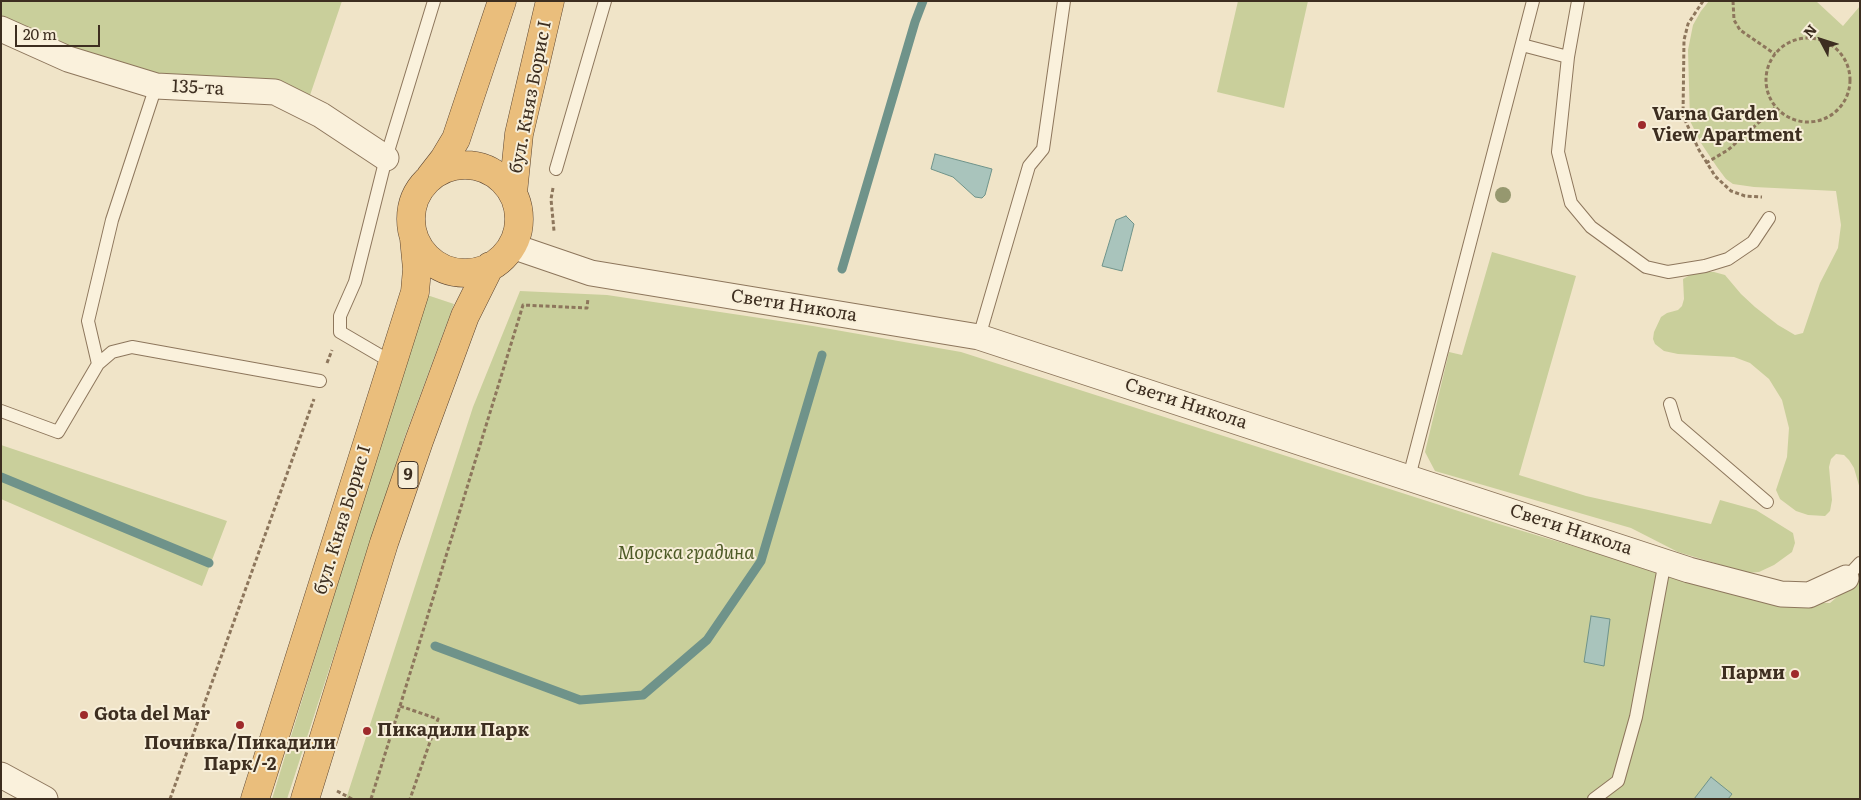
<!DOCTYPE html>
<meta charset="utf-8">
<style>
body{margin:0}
#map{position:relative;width:1861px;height:800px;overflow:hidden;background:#f0e4c8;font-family:Literata,serif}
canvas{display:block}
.frame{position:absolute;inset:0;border:2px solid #3d2e20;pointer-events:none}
.north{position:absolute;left:1796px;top:15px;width:50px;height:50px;-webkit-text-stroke:4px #f7eed8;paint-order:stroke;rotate:310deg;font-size:14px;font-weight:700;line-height:20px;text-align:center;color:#3d2e20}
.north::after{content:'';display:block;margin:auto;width:18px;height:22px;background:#3d2e20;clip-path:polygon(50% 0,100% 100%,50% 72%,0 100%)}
.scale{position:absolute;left:15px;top:25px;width:85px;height:22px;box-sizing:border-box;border:2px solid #3d2e20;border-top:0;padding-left:6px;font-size:15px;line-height:18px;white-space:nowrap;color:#3d2e20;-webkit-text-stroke:4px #f7eed8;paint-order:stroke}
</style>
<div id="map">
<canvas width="1861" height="800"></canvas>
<div class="frame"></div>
<div class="north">N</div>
<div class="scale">20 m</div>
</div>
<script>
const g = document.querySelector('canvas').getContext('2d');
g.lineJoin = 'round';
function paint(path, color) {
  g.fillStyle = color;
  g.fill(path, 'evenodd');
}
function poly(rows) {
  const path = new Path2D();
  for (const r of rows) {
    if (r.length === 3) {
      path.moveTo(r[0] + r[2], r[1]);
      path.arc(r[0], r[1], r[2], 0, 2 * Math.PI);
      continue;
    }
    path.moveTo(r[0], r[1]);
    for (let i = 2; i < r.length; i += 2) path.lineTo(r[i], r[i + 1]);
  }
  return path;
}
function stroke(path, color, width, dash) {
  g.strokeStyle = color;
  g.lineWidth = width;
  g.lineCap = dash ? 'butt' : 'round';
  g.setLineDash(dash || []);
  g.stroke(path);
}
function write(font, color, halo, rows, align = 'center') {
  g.font = font + ' Literata,serif';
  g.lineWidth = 4;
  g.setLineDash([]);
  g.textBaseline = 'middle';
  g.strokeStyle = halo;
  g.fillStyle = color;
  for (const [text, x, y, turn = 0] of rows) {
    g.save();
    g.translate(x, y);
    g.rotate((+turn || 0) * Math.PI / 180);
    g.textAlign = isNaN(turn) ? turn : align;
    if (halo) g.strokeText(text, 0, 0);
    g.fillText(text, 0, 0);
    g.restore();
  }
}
paint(poly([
 [1,1,342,1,306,107,156,86,1,29],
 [1238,1,1308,1,1284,108,1217,92],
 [1709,1,1816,1,1843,26,1860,6,1860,489,1854,468,1849,460,1844,455,1836,454,1831,459,1829,467,1832,500,1830,511,1825,516,1808,515,1796,511,1780,499,1776,490,1787,457,1789,428,1782,400,1769,379,1750,363,1734,357,1678,354,1664,351,1655,344,1653,339,1654,332,1661,317,1667,313,1678,310,1682,306,1684,299,1683,279,1692,274,1704,272,1714,272,1725,275,1741,294,1755,307,1778,325,1795,335,1803,333,1820,283,1838,248,1841,225,1836,191,1754,187,1733,184,1726,179,1717,167,1701,143,1690,121,1688,50,1693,25,1701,11],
 [1492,252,1576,276,1519,475,1586,496,1711,524,1720,500,1756,510,1793,533,1795,543,1792,552,1774,565,1759,572,1748,573,1678,552,1631,528,1435,471,1425,452,1449,352,1462,355],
 [520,291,607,295,813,326,961,352,1499,524,1764,603,1830,603,1860,577,1860,799,346,799,473,407],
 [424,294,454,304,405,436,287,799,272,799,406,358],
 [1,445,227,521,202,586,1,499]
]), '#c9cf9b');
const water = poly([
 [935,154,992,169,985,195,982,198,975,197,953,177,931,169,935,154],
 [1126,216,1134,224,1122,271,1102,266,1116,220,1126,216],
 [1591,616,1610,619,1604,666,1584,662,1591,616],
 [1711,777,1732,794,1728,799,1694,799,1711,777]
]);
paint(water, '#a9c4bc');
stroke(water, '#6f938a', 1);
stroke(poly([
 [842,269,915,22,923,1],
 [1,477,209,563],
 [435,646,580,700,643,695,707,640,761,561,822,355]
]), '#6f938a', 9);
const service = poly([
 [1578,1,1568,57,1558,152,1571,203,1591,227,1646,267,1668,272,1705,266,1728,259,1753,242,1769,218],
 [1522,45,1568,57],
 [556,169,605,1],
 [979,337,1029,166,1043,149,1064,1],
 [393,363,340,332,340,316,355,282,386,158,434,1],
 [98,364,88,321,112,220,156,86],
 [1670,404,1676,424,1767,502],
 [1,411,58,432,98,364,112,352,132,347,320,381],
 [1409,477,1533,1],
 [1846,578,1860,563],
 [1594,799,1618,781,1636,717,1665,561]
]);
const minor = poly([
 [1,29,68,59,156,86,275,92,321,115,386,158],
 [512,246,591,273,979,337,1689,570,1781,594,1809,595,1846,578],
 [1,775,45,799]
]);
const trunk = poly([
 [465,219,54],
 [430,177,444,159,456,139,502,1],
 [513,193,519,134,550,1],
 [255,799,415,292,417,269,414,238],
 [305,799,384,543,419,441,465,316,490,266]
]);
stroke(service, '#8d765c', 14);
stroke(minor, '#8d765c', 27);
stroke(trunk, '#5b4430', 29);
stroke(poly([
 [1703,1,1688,24,1684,40,1683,116,1699,150,1715,176,1731,191,1745,196,1762,197],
 [1733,1,1734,20,1740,30,1775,54],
 [1808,80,42],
 [1706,163,1728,150,1775,108],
 [553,188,551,199,554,231],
 [327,363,332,350],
 [400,706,523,305,587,308,588,298],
 [337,791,352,799],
 [170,799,314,399],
 [371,799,400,706,438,719,410,799]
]), '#8d765c', 3, [4, 2.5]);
stroke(service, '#faf1dc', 12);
stroke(minor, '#faf1dc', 25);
stroke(trunk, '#eabe7c', 28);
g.fillStyle = '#96986f';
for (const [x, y] of [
 [1503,195]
]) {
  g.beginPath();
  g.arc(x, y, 8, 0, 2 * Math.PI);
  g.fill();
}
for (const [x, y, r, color] of [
 [1642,125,5,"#9e2a2b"],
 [1795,674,5,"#9e2a2b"],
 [84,715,5,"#9e2a2b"],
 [240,725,5,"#9e2a2b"],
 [367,731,5,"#9e2a2b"]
]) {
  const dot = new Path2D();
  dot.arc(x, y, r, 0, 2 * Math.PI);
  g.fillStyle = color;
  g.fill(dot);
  stroke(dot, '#f7eed8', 2);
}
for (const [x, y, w] of [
 [408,475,20]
]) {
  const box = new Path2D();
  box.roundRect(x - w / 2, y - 13.5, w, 27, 4);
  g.fillStyle = '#f7eed8';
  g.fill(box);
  stroke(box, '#3d2e20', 1);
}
write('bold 16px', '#3d2e20', null, [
 ["9",408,475]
]);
write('18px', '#3d2e20', '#f7eed8', [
 ["135-та",198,88,3],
 ["бул. Княз Борис I",531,97,-79],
 ["Свети Никола",794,306,9],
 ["Свети Никола",1186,404,18],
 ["бул. Княз Борис I",343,520,-73],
 ["Свети Никола",1571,530,18]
]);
write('bold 18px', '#3d2e20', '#f7eed8', [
 ["Varna Garden",1652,115],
 ["View Apartment",1652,136],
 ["Парми",1785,674,"right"],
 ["Gota del Mar",94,715],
 ["Пикадили Парк",377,731],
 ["Почивка/Пикадили",240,744,"center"],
 ["Парк/-2",240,765,"center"]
], 'left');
write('italic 18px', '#4d5a26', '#f7eed8', [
 ["Морска градина",686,554]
]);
</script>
